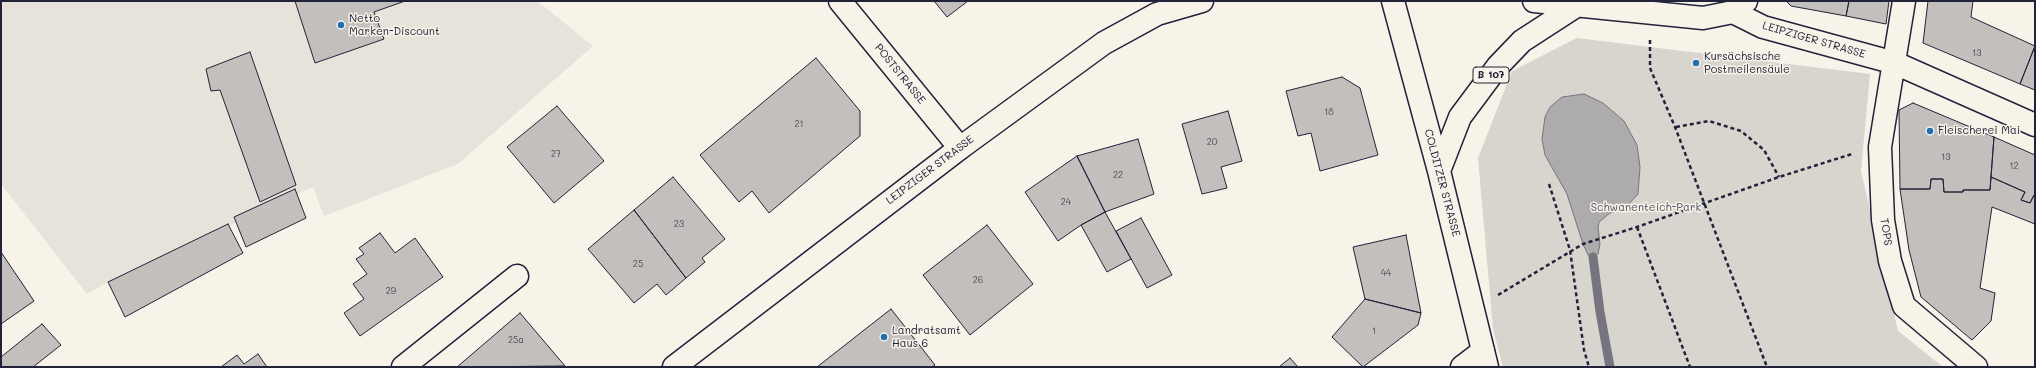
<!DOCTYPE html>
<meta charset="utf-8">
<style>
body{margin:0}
#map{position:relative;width:2036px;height:368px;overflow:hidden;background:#f7f3e8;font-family:Mali,sans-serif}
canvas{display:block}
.frame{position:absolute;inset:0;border:2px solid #22223b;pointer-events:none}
</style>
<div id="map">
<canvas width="2036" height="368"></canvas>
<div class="frame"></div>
</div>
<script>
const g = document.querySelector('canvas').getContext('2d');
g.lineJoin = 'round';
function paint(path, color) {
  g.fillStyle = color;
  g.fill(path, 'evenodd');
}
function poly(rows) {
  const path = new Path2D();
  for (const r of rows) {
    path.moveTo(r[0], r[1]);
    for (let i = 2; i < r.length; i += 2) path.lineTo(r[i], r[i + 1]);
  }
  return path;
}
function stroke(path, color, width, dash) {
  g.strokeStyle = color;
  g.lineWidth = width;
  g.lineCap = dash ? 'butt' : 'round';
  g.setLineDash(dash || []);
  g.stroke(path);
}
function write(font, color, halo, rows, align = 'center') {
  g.font = font + ' Mali,sans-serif';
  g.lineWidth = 3;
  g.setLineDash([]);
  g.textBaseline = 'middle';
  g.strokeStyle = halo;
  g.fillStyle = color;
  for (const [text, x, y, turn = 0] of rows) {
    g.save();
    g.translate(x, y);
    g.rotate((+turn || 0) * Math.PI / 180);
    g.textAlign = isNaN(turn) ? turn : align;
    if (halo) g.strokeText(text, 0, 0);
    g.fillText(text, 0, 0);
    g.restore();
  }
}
paint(poly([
 [1,1,537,1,593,46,458,164,324,216,313,187,108,282,87,294,1,184]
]), '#e7e3db');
paint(poly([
 [1577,38,1870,74,1861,171,1898,331,1943,367,1503,367,1493,329,1478,158,1512,71]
]), '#d8d5cf');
const water = poly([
 [1584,94,1603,103,1624,121,1637,145,1640,167,1638,194,1627,206,1610,213,1599,222,1598,227,1600,244,1598,254,1593,257,1588,255,1583,244,1567,194,1545,155,1542,139,1545,117,1550,107,1562,97,1584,94]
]);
paint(water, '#aeabad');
stroke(water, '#76747f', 1);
stroke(poly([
 [1593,257,1600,312,1610,367]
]), '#76747f', 9);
const building = poly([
 [295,1,405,1,374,12,384,39,315,63,295,1],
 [934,1,968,1,947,17,934,1],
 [1786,1,1849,1,1846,16,1791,6,1786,1],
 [1849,1,1889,1,1886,24,1846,16,1849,1],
 [1928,1,1973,1,1971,17,2035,46,2020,84,1923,43,1928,1],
 [2035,46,2035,90,2020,84,2035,46],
 [250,52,296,185,260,202,220,90,211,91,206,69,250,52],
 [816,58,860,111,860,136,769,213,752,191,739,202,700,155,816,58],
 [1342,77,1360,88,1378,155,1320,171,1311,133,1298,136,1286,91,1342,77],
 [1913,103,1994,137,1990,190,1963,190,1963,192,1944,192,1943,179,1931,179,1930,189,1900,189,1899,110,1913,103],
 [557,106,604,161,554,203,507,147,557,106],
 [1228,111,1242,161,1221,167,1227,188,1202,194,1182,124,1228,111],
 [1994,137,2035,155,2035,196,2034,195,2030,203,2021,200,2025,192,1991,177,1994,137],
 [1138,139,1154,194,1105,212,1077,156,1138,139],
 [1077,156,1105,212,1081,225,1058,241,1025,192,1077,156],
 [673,177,725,239,702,258,705,262,686,278,634,210,673,177],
 [1991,177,2025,192,2021,200,2030,203,2034,195,2035,196,2035,224,1992,207,1980,288,1995,293,1991,321,1972,340,1921,297,1909,250,1900,189,1930,189,1931,179,1943,179,1944,192,1963,192,1963,190,1990,190,1991,177],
 [295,189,306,218,246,247,234,217,295,189],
 [634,210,686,278,666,295,657,284,634,303,588,249,634,210],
 [1105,212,1131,259,1107,272,1081,225,1105,212],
 [1141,218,1172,275,1147,288,1116,231,1141,218],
 [228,224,243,253,125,317,108,282,228,224],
 [987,225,1033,284,970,335,923,275,987,225],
 [380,233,395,253,415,238,443,277,360,336,344,313,364,299,353,284,367,274,356,259,364,254,359,248,380,233],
 [1406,235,1421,313,1365,299,1353,247,1406,235],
 [1,252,34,301,1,324,1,252],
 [1365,299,1421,313,1418,325,1363,367,1332,337,1365,299],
 [891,309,935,365,932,367,817,367,891,309],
 [520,313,565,366,457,367,520,313],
 [42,324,61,345,33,367,1,367,1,357,42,324],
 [258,354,267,367,221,367,237,355,244,364,258,354],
 [1290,358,1298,367,1279,367,1290,358]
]);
paint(building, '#c2bfbd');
stroke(building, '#22223b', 1);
const minor = poly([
 [840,1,960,148],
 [1904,1,1880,147,1883,220,1890,261,1904,306,1976,367],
 [1733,12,1763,27,1895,63,2035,125],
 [403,367,517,276],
 [1462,367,1483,351]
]);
const major = poly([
 [1393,1,1439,171,1487,367],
 [1534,1,1703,18,1733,12,1746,1],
 [1439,171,1460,117,1498,66,1522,41,1576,6],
 [674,367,960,148,1104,43,1157,14,1202,1]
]);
stroke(minor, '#22223b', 25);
stroke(major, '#22223b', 25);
stroke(poly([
 [1650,40,1650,68,1675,127,1767,367],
 [1676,127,1709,121,1741,131,1764,150,1779,177],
 [1549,184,1570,250,1584,350,1589,367],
 [1637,227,1690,367],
 [1498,295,1583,244,1637,227,1779,177,1852,154]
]), '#22223b', 2.5, [4, 3]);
stroke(minor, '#f7f3e8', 22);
stroke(major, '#f7f3e8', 22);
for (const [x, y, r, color] of [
 [341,25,4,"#1f6fb2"],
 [1696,63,4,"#1f6fb2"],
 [1930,131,4,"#1f6fb2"],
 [884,337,4,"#1f6fb2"]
]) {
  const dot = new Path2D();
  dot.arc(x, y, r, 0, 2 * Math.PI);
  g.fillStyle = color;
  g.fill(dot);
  stroke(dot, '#f7f3e8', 1.5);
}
write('9px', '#4a495c', null, [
 ["13",1977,53],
 ["18",1329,112],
 ["21",799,124],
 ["20",1212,142],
 ["27",556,154],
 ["13",1946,157],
 ["12",2014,166],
 ["22",1118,175],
 ["24",1066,202],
 ["23",679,224],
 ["25",638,264],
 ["44",1386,273],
 ["26",978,280],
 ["29",391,291],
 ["1",1374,331],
 ["25a",516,340]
]);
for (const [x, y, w] of [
 [1491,75,36]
]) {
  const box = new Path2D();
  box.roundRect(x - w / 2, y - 8, w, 16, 3);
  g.fillStyle = '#f7f3e8';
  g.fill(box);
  stroke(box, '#22223b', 1);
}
write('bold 10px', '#22223b', null, [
 ["B 107",1491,75]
]);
write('11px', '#22223b', '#f7f3e8', [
 ["Netto",349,19],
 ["Marken-Discount",349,32],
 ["Kursächsische",1704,57],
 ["Postmeilensäule",1704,70],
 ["Fleischerei Mai",1938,131],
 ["Landratsamt",892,331],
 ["Haus 6",892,344]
], 'left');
write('11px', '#22223b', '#f7f3e8', [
 ["LEIPZIGER STRASSE",1814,40,16],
 ["POSTSTRASSE",900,74,51],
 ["LEIPZIGER STRASSE",930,170,-37],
 ["COLDITZER STRASSE",1442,183,75],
 ["TOPS",1886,232,81]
]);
write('11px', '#504f60', '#f7f3e8', [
 ["Schwanenteich-Park",1646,208]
]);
</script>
